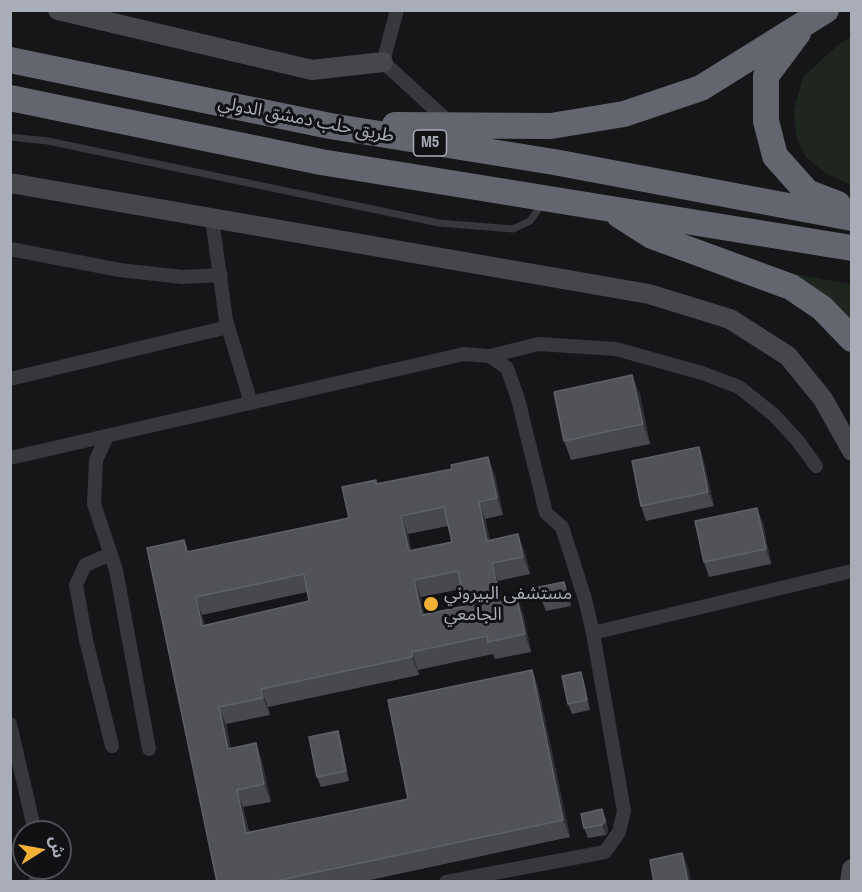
<!DOCTYPE html>
<meta charset="utf-8">
<style>
body{margin:0}
#map{position:relative;width:862px;height:892px;overflow:hidden;background:#161618;font-family:"Archivo Narrow","Noto Sans Arabic",sans-serif}
canvas{display:block}
.frame{position:absolute;inset:0;border:12px solid #a8adb8;pointer-events:none}
.north{position:absolute;left:12px;top:820px;width:60px;height:60px;box-sizing:border-box;background:#111113;border:2px solid #4d4f55;border-radius:50%;rotate:79deg;font-size:16px;font-weight:700;line-height:24px;text-align:center;color:#a8adb8}
.north::after{content:'';display:block;margin:auto;width:21px;height:27px;background:#f2b134;clip-path:polygon(50% 0,100% 100%,50% 72%,0 100%)}
</style>
<div id="map">
<canvas width="862" height="892"></canvas>
<div class="frame"></div>
<div class="north">ش</div>
</div>
<script>
const g = document.querySelector('canvas').getContext('2d');
g.lineJoin = 'round';
function paint(path, color) {
  g.fillStyle = color;
  g.fill(path, 'evenodd');
}
function poly(rows) {
  const path = new Path2D();
  for (const r of rows) {
    path.moveTo(r[0], r[1]);
    for (let i = 2; i < r.length; i += 2) path.lineTo(r[i], r[i + 1]);
  }
  return path;
}
function stroke(path, color, width, dash) {
  g.strokeStyle = color;
  g.lineWidth = width;
  g.lineCap = dash ? 'butt' : 'round';
  g.setLineDash(dash || []);
  g.stroke(path);
}
function write(font, color, halo, rows, align = 'center') {
  g.font = font + ' "Archivo Narrow","Noto Sans Arabic",sans-serif';
  g.lineWidth = 6;
  g.setLineDash([]);
  g.textBaseline = 'middle';
  g.strokeStyle = halo;
  g.fillStyle = color;
  for (const [text, x, y, turn = 0] of rows) {
    g.save();
    g.translate(x, y);
    g.rotate((+turn || 0) * Math.PI / 180);
    g.textAlign = isNaN(turn) ? turn : align;
    if (halo) g.strokeText(text, 0, 0);
    g.fillText(text, 0, 0);
    g.restore();
  }
}
paint(poly([
 [851,37,851,185,825,173,805,156,796,136,794,110,803,77,839,44],
 [742,265,851,284,851,325]
]), '#1e261f');
stroke(poly([
 [10,137,48,141,439,223,513,229,530,221,543,203]
]), '#37383d', 7);
stroke(poly([
 [397,10,383,62,451,124],
 [212,219,226,320,251,403],
 [10,249,120,270,182,277,221,275],
 [490,356,538,344,616,349,702,373,739,387,774,415,798,441,816,466],
 [10,379,228,327],
 [107,436,96,460,94,504,116,570,149,749],
 [10,458,464,354,490,356,507,368,518,399,546,513,562,527,585,599,593,633,624,811,619,832,605,852,446,882],
 [111,554,85,565,76,585,86,640,112,746],
 [593,633,852,571],
 [10,724,35,832],
 [35,882,43,868]
]), '#37383d', 14);
stroke(poly([
 [58,10,312,70,383,62],
 [10,183,649,294,730,319,788,356,823,399,852,451],
 [850,882,852,869]
]), '#45474d', 20);
stroke(poly([
 [798,33,766,76,766,121,775,156,807,192,838,204],
 [10,60,330,126,554,162,852,218],
 [10,98,321,162,852,248],
 [395,125,551,126,624,114,701,88,826,10],
 [619,215,652,236,791,287,822,308,852,339]
]), '#63666e', 26);
paint(poly([
 [632,375,640,395,650,444,571,460,564,441],
 [699,447,704,462,714,506,646,521,641,506],
 [495,475,503,515,485,519,490,540,525,552,530,574,498,581,502,598,523,613,531,652,495,659,493,654,418,670,419,675,268,707,270,715,226,724,231,749,262,761,271,802,243,807,249,832,408,799,532,670,538,687,570,837,361,882,217,882,184,540,188,552,349,518,376,480,377,484],
 [448,526,452,542,411,550,408,534],
 [461,589,465,606,424,614,421,597],
 [307,592,309,601,205,626,202,615],
 [757,508,763,523,771,564,709,577,704,562],
 [564,582,568,592,571,606,546,611,542,601],
 [581,672,584,682,590,710,572,714,568,704],
 [338,731,341,741,349,781,321,787,317,777],
 [606,819,608,832,606,835,588,838,584,828]
]), '#47494d');
paint(poly([
 [632,375,640,395,650,444,643,424],
 [699,447,704,462,714,506,708,492],
 [488,457,495,475,503,515,497,498],
 [479,502,485,519,494,558,487,541],
 [757,508,763,523,771,564,766,549],
 [401,516,408,534,415,569,409,551],
 [518,534,525,552,530,574,523,557],
 [492,563,498,581,506,617,500,599],
 [414,580,421,597,428,633,422,615],
 [564,582,568,592,571,606,567,595],
 [516,595,523,613,531,652,525,634],
 [196,597,202,615,209,644,202,626],
 [412,652,418,670,419,675,412,657],
 [532,670,538,687,570,837,563,820],
 [581,672,584,682,590,710,587,700],
 [261,689,268,707,270,715,263,698],
 [219,707,226,724,235,767,228,749],
 [338,731,341,741,349,781,346,771],
 [256,743,262,761,271,802,264,784],
 [237,790,243,807,252,851,246,833],
 [602,809,606,819,608,832,606,835,602,825],
 [682,853,688,867,691,882,688,882]
]), '#2f3033');
const building = poly([
 [632,375,643,424,564,441,554,392,632,375],
 [699,447,708,492,641,506,632,461,699,447],
 [488,457,497,498,479,502,487,541,518,534,523,557,492,563,500,599,516,595,525,634,488,642,487,636,412,652,412,657,261,689,263,698,219,707,228,749,256,743,264,784,237,790,246,833,408,799,388,700,532,670,563,820,271,882,217,882,147,548,184,540,187,552,349,518,342,487,376,480,376,484,437,472,452,469,451,465,488,457],
 [444,507,452,542,409,551,401,516,444,507],
 [458,571,465,606,422,615,414,580,458,571],
 [304,574,309,601,202,626,196,597,304,574],
 [757,508,766,549,704,562,695,521,757,508],
 [564,582,567,595,542,601,539,587,564,582],
 [581,672,587,700,568,704,562,676,581,672],
 [338,731,346,771,317,777,309,737,338,731],
 [602,809,605,822,602,825,584,828,581,814,602,809],
 [682,853,688,882,654,882,650,860,682,853]
]);
paint(building, '#525359');
stroke(building, '#5f6168', 1.5);
for (const [x, y, r, color] of [
 [431,604,8,"#f2b134"]
]) {
  const dot = new Path2D();
  dot.arc(x, y, r, 0, 2 * Math.PI);
  g.fillStyle = color;
  g.fill(dot);
  stroke(dot, '#111113', 2);
}
for (const [x, y, w] of [
 [430,143,33]
]) {
  const box = new Path2D();
  box.roundRect(x - w / 2, y - 13, w, 26, 4.5);
  g.fillStyle = '#111113';
  g.fill(box);
  stroke(box, '#a8adb8', 1.5);
}
write('bold 16px', '#a8adb8', null, [
 ["M5",430,143]
]);
write('18px', '#a8adb8', '#111113', [
 ["طريق حلب دمشق الدولي",306,120,11]
]);
write('18px', '#a8adb8', '#111113', [
 ["مستشفى البيروني",444,594],
 ["الجامعي",444,615]
], 'left');
</script>
